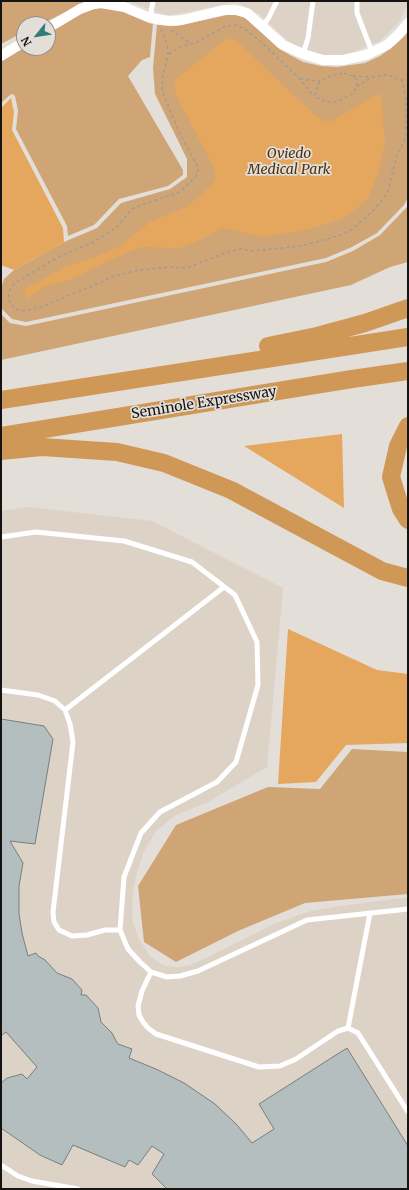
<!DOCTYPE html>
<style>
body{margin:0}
#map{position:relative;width:409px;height:1190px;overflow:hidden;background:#e4ded8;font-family:Merriweather,serif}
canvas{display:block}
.frame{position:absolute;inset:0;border:2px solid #161412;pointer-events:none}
.north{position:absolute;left:16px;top:16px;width:40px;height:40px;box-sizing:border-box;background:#e4ded8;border:1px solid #928d89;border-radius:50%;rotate:240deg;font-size:11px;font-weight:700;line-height:16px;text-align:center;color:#161412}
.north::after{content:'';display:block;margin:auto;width:14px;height:18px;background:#337c79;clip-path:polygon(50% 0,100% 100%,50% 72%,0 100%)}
</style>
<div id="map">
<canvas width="409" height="1190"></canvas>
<div class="frame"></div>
<div class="north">N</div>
</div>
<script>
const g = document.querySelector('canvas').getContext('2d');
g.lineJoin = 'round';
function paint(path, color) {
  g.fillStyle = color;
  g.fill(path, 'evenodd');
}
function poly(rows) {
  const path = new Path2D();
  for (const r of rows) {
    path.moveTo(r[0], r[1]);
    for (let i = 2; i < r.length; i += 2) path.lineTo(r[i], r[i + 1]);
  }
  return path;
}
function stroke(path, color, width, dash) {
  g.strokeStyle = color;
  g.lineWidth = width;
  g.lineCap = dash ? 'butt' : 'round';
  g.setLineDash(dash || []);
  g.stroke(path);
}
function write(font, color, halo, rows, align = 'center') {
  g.font = font + ' Merriweather,serif';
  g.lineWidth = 3.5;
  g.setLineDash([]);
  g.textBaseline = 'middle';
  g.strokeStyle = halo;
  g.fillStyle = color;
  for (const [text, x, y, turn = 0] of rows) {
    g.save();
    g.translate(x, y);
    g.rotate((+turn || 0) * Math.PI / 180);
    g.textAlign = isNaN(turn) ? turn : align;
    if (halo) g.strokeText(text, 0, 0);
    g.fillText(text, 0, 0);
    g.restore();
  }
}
paint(poly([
 [129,1,408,1,408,4,399,22,380,41,341,57,316,54,289,42,259,14,237,2,167,16],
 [29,507,152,521,283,588,267,767,208,802,176,815,157,830,144,851,137,872,133,891,132,913,133,923,139,939,150,956,158,962,165,966,179,967,190,965,204,959,274,924,299,915,311,911,348,905,401,898,408,898,408,1189,1,1189,1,511]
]), '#ddd2c6');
paint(poly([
 [1,1,89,1,41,24,24,24,24,32,1,44],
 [101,8,122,11,153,23,150,57,142,60,128,76,183,170,183,175,168,186,119,199,94,225,68,236,67,226,16,129,18,111,15,96,12,94,10,95,1,103,1,61,24,47,48,48,48,33,82,13,94,9],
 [232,14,240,16,247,19,278,48,290,55,303,62,321,66,337,67,365,63,380,56,395,45,408,32,408,198,404,205,377,233,352,247,326,258,26,322,12,319,2,309,1,288,4,279,14,270,64,242,97,228,121,203,170,189,187,177,187,159,155,94,153,68,157,25,176,26],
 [408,206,408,262,390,267,351,285,1,360,1,314,10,323,26,326,326,262,353,251,380,235],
 [352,749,408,752,408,894,305,903,238,931,176,962,144,942,138,886,176,825,268,787,320,789]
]), '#d0a575');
paint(poly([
 [229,38,236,40,317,117,324,121,332,121,376,95,381,94,385,142,379,171,368,198,354,211,341,219,313,228,264,237,222,228,198,241,180,248,141,247,108,261,72,279,44,287,27,299,23,290,65,267,93,258,120,246,150,222,184,208,199,197,216,180,213,166,178,98,174,88,175,80,221,43],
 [11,98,14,112,12,130,63,228,64,242,14,270,1,265,1,108],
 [342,434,344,508,244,446],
 [288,629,377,670,408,674,408,743,346,745,316,782,278,784]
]), '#e5a65d');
const building = poly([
 [1,719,44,726,53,739,35,844,10,841,23,863,19,886,19,914,22,933,28,956,36,953,38,956,45,960,57,973,72,979,82,990,81,995,86,995,98,1008,101,1022,112,1033,116,1041,118,1044,132,1049,129,1058,156,1069,184,1083,215,1104,237,1125,252,1143,274,1129,259,1104,347,1048,408,1146,408,1189,167,1189,152,1174,164,1154,152,1146,138,1165,129,1160,125,1167,73,1145,62,1165,40,1155,1,1128,1,1083,7,1078,22,1074,27,1079,37,1067,6,1032,1,1036,1,719]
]);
paint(building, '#b5bebe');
stroke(building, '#777f7f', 1);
stroke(poly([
 [161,29,167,45,168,55,163,74,162,91,180,134,197,165,198,170,197,175,180,192,141,205,132,209,118,226,102,237,92,243,60,256,15,283,10,290,8,298,14,308,18,310,23,311,38,308,97,284,114,276,135,271,168,267,187,268,230,251,241,249,253,251,301,246,338,236,351,230,372,212,387,194,397,155,405,139,406,128,406,100,402,80],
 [171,30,191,44],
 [169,54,182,46,195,43,226,26,236,25,243,28,259,40,300,79,312,94,315,96],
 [344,73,353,76,357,80,357,87,352,94,339,101,334,102,327,102,317,98,315,96,316,90,320,81,333,75,344,73],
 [353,76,371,77],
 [300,79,320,81],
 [357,87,371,77,384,75,389,75,400,80,408,79]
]), '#9f9b96', 1.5, [3, 3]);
stroke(poly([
 [357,1,357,13,372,52],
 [150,18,153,1],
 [262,26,268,19,277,1],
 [303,54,308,38,313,1],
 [1,537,36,532,124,541,192,562,235,595,257,642,258,685,236,762,217,782,160,812,141,833,124,877,120,930,128,949,140,962,151,972,167,977,180,976,198,971,307,920,408,909],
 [1,690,38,695,55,701,65,710,70,724,73,742,53,912,54,922,59,930,72,936,87,935,105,930,120,930],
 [65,710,224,587],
 [151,972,142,991,138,1006,139,1015,143,1022,148,1028,156,1034,259,1067,280,1066,296,1059,338,1031,348,1028,358,1033,408,1112],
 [348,1028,370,913],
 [1,1165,18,1176,32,1181,78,1189]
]), '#fff', 5);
stroke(poly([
 [48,28,80,9,93,4,101,3,124,7,150,18,170,21,182,20,224,10,236,10,247,13,283,45,303,54,323,60,343,60,366,55,387,45,399,34,408,23],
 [1,56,24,42]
]), '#fff', 10);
stroke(poly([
 [268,346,317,336,365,323,408,308],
 [1,400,408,337],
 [408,426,398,446,391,477,401,509,408,520],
 [1,436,352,379,408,371],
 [1,451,42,447,117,452,164,463,231,490,382,571,408,578]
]), '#cf9857', 18);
write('italic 14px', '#4a3010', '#e4ded8', [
 ["Oviedo",289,154],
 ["Medical Park",289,170]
]);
write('14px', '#161412', '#e4ded8', [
 ["Seminole Expressway",204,403,-9]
]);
</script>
